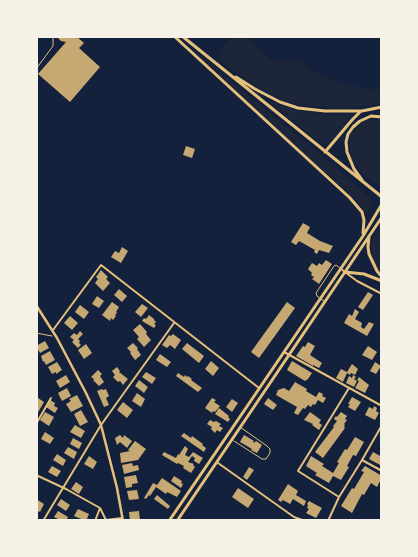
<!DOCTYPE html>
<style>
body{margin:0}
#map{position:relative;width:418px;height:557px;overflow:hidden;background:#14213d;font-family:"Source Sans 3",sans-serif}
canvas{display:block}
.frame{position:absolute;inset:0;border:38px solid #f6f1e7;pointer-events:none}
</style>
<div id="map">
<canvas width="418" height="557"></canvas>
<div class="frame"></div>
</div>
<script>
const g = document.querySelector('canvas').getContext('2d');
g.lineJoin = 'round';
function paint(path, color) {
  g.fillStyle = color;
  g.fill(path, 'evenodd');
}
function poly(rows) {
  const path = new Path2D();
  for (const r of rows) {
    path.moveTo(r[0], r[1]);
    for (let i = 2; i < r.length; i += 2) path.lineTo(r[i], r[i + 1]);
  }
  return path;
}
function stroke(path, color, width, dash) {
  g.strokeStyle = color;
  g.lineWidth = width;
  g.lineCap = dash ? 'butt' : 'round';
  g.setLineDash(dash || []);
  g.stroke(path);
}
paint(poly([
 [232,36,249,36,254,46,271,60,281,61,295,60,310,69,333,80,361,88,382,90,382,104,343,108,311,106,287,102,267,92,242,77,217,58,221,49],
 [190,47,326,159,374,201,366,215,362,207,349,193,300,150],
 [267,100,282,106,307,112,333,115,354,114,327,144,323,145],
 [372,119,382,120,382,188,364,175,359,168,353,161,349,151,349,143,351,135,355,129,362,123],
 [382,225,382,274,378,269,373,256,371,242]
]), '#1d2539');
paint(poly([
 [56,36,76,36,84,43,79,48,100,67,70,102,38,74,66,42,61,41],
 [186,146,195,149,192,158,183,155],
 [303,223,310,227,307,233,320,241,333,246,329,253,319,250,317,254,314,252,315,250,299,241,296,245,291,242],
 [122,247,128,251,121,263,111,257,115,251,119,253],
 [326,260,332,264,319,284,312,279,314,277,311,275,312,273,308,269,312,263,317,266,319,263,322,265],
 [101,270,108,277,106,279,110,283,103,291,95,283,98,279,96,277],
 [119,289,127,296,122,302,114,295],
 [368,292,373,295,363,310,358,307],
 [97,296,104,301,99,308,92,304],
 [112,302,119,307,116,312,117,313,115,315,116,316,113,320,111,318,110,321,102,315],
 [287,302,295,308,259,358,251,352],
 [142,304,148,308,141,317,135,312],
 [80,305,89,312,84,319,75,312],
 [355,309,359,312,355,319,362,323,361,327,364,329,369,322,374,324,367,336,344,323,349,314,352,316],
 [149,315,154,319,154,320,156,322,154,324,156,325,154,328,142,321,144,318,146,319],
 [70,316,78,323,72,330,64,323],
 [140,324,147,332,146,334,151,340,144,347,137,339,139,337,133,330],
 [80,331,83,334,78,339,80,341,79,343,81,345,78,348,72,342,74,340,70,337,74,333,77,335],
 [173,334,181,340,175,349,170,345,167,348,162,345,169,335,171,336],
 [45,341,49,348,40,353,36,346],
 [308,342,315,346,310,355,322,363,319,368,313,365,313,366,296,356,303,346,305,347],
 [133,343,138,348,137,349,141,355,135,360,130,353,131,352,127,348],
 [187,343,204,356,199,363,182,349],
 [86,344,92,353,84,359,78,350],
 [368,346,377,352,372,360,362,355],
 [50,351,55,360,46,365,44,361,43,362,41,356],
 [160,354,171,362,167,367,156,360],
 [211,361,219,368,213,376,205,369],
 [292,361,312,373,308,379,305,381,287,370],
 [57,362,62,370,56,374,56,372,52,374,48,367],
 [375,362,381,366,376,374,370,371],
 [352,364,358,369,355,375,351,373,350,375,347,373,343,382,336,378,341,369,347,372],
 [117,367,120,371,119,372,128,379,123,385,120,381,118,382,113,377,115,375,112,371],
 [98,370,102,374,100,376,104,382,99,386,93,380,94,379,91,377],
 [146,372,156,378,152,384,142,377],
 [178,373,184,377,185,375,187,377,188,376,192,379,191,380,202,388,198,392,176,376],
 [66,375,70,382,60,388,56,381],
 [353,375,356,377,354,379,357,381,354,387,346,383,349,376,352,378],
 [359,377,369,385,365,393,355,388,359,381,357,380],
 [139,380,148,387,144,393,135,386],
 [295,382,307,389,306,391,316,397,319,392,323,394,322,396,326,398,323,403,318,400,315,405,313,404,311,407,308,405,305,409,303,408,298,415,294,413,297,407,276,395,278,390,284,388,289,391],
 [67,388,71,396,62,401,58,393],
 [102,389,103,390,106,389,109,396,106,398,109,405,104,407,97,391],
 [137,393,145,399,141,407,132,401],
 [77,395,83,406,71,412,66,404,71,401,69,399],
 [352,397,361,402,355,411,348,407,350,404,348,404],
 [38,398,44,402,36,416,36,402],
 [212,398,216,400,214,402,220,406,215,412,213,411,212,413,205,408],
 [268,398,277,405,273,410,264,404],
 [232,399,238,403,232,412,226,407],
 [50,400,55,403,54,406,58,408,55,413,46,407],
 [123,402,133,410,127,418,117,410],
 [374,406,377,408,376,411,379,413,375,420,365,415,369,407,373,409],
 [219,408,229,416,228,417,230,419,228,422,215,414],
 [81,410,88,422,80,426,74,414],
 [45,412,54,417,49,426,40,420],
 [310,412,321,420,319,423,322,425,319,430,312,425,313,424,304,420],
 [341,412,347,416,345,419,347,420,344,424,345,425,344,427,345,428,323,458,315,452,334,427,333,426,337,421,334,419,336,416,337,417],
 [210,420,214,422,216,421,221,424,219,426,223,428,220,432,217,430,215,433,211,429,212,427,207,424],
 [75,425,85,431,81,438,70,432],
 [45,432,54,438,50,444,41,439],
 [184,433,191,438,192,436,203,444,202,445,206,448,204,452,181,436],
 [120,435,123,438,124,435,132,441,127,448,120,442,117,445,115,438],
 [244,435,254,441,253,442,254,443,256,441,262,445,257,453,251,450,252,449,240,442],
 [355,437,364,442,356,456,353,455,347,466,349,467,341,480,333,476,329,483,315,475,317,473,306,466,311,456,324,464,322,466,333,473,339,463,337,462,345,449,347,450],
 [73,438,82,443,79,449,70,444],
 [135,441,146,449,138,460,121,463,120,453,130,451,128,450],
 [185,446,188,449,185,455,189,457,193,452,203,458,199,464,194,461,195,458,192,456,188,462,194,464,193,465,195,467,191,473,183,468,184,466,178,463,177,464,162,455,164,452,176,458,178,454,179,455],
 [68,447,77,452,74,459,64,453],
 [373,452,382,457,382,466,369,459],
 [57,454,66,460,63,466,53,460],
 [89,456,97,462,93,469,84,464],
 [132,463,133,466,138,465,139,470,124,474,122,465],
 [52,466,61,471,57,477,48,472],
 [365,466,382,476,382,483,380,481,377,487,371,483,364,495,362,494,352,513,341,506,352,488,354,489,364,472,361,471],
 [249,467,254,470,247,480,243,477],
 [136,475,138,483,132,484,132,487,126,488,124,477],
 [174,476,182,481,181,483,183,484,181,488,171,481],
 [162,478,181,491,177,497,167,492,166,494,156,487,150,496,149,495,146,499,144,498,153,483,157,485],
 [76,482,83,487,79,494,71,489],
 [288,484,298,491,296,495,306,501,304,506,293,499,290,504,283,500,281,502,278,500],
 [238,488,254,499,248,508,232,497],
 [137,490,139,499,129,500,127,491],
 [157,495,170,506,168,509,154,499],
 [36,499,44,504,40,512,36,510],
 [61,499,70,505,66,511,57,505],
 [309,501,322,508,316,518,306,513,309,509,307,508,308,505,307,504],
 [78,509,89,514,86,521,74,516],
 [58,511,68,517,66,521,59,521,60,520,54,517],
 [139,511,140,521,130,521,129,512]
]), '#c6a872');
stroke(poly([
 [36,333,52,336]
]), '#e5c07b', 1);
stroke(poly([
 [36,69,53,46,53,36],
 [324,301,317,296,316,293,334,266,336,265,340,268],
 [234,441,262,459,266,459,270,453,270,449,267,446,240,427]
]), '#e5c07b', 1);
stroke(poly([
 [341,269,357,281,382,294],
 [53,330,101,265,259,388],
 [284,352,382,406],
 [36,424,51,398],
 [362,460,382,471],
 [218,463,294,517,305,521],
 [36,475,66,489,100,508,95,521],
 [339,497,298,471,349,388],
 [100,508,106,520,122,518],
 [43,521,101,425,174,323],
 [328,521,339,497,362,460,382,425]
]), '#e5c07b', 2);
stroke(poly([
 [36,305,57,338,86,393,101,425,117,488,123,521]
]), '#e5c07b', 2.5);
stroke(poly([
 [174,36,350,198,362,212,364,220,363,233],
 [182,36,382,197],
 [236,77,255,89,280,102,298,108,325,111,362,111,382,107],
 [325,152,352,120,361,111],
 [362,180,354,169,347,152,346,142,348,134,353,127,360,121,371,116,382,117],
 [369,236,368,247,369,254,377,271,382,277],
 [345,272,364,274,382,281],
 [169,521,363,236,382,204],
 [177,521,382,217]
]), '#e5c07b', 3);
</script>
